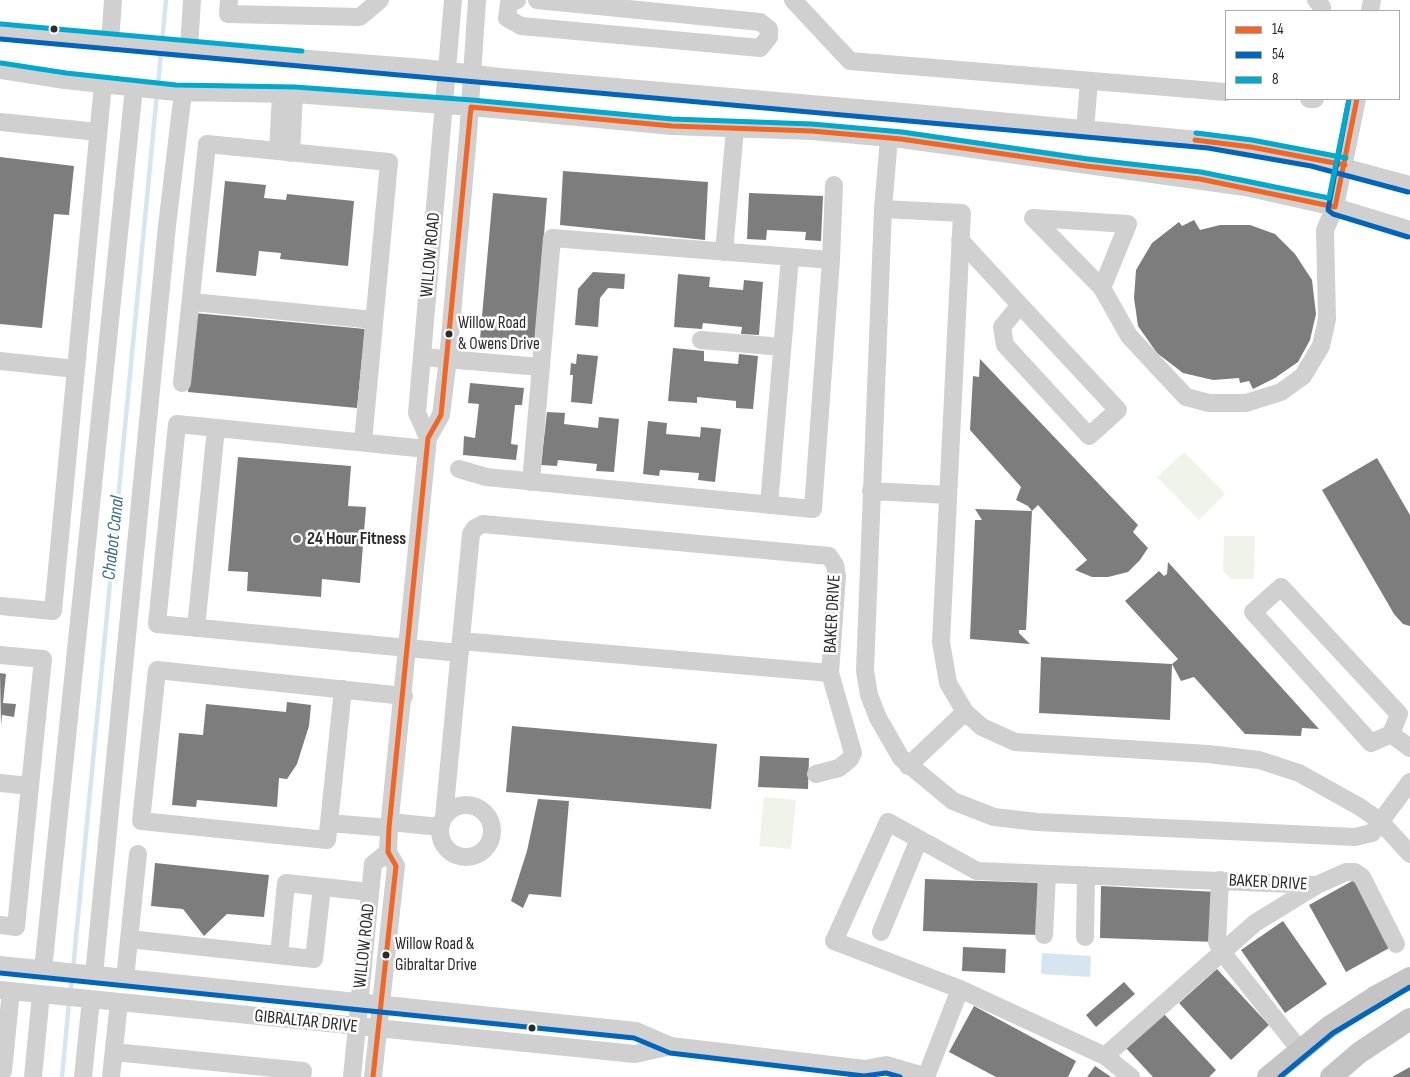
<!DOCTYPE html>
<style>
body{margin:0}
#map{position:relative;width:1410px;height:1077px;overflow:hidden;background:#fff;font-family:"Sofia Sans Condensed",sans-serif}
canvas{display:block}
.legend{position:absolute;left:1225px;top:10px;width:175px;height:90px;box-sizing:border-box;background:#fff;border:1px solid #aaa;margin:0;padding:6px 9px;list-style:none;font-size:15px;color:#2b2b2b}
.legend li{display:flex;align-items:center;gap:10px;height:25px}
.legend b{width:25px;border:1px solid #aaa}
</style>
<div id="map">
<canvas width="1410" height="1077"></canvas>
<ul class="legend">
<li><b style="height:6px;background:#f26522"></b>14</li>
<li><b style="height:6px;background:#0065bd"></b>54</li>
<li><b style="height:6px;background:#00a9ce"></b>8</li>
</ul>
</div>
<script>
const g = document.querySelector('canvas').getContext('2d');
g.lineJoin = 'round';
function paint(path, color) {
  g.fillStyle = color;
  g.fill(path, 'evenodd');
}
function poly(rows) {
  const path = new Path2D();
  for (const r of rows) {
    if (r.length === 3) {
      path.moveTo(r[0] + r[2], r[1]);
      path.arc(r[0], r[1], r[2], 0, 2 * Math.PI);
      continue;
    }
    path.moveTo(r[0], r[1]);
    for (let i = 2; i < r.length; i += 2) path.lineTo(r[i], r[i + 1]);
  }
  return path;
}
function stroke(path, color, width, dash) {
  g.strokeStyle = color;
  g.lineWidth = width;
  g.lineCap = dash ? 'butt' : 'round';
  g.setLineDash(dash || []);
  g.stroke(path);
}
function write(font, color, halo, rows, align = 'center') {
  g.font = font + ' "Sofia Sans Condensed",sans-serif';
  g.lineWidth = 5;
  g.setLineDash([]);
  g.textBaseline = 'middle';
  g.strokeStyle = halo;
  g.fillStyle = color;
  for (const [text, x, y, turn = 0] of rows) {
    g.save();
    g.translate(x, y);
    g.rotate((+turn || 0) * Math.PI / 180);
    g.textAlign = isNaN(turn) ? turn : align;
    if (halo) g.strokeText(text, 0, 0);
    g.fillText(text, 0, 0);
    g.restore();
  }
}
paint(poly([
 [1184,452,1225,494,1199,520,1157,477],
 [1224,536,1255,536,1254,579,1231,579,1223,571],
 [764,797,796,800,791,849,759,846]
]), '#eff3ea');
paint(poly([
 [1042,953,1091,956,1090,977,1041,974]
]), '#d6e6f0');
stroke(poly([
 [162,43,166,0],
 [158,86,161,51],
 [73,969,157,93],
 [70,994,72,977],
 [62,1077,69,1002]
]), '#d6e6f0', 4.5);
paint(poly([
 [0,157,74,166,69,215,54,214,42,328,0,324],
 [563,171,708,182,705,240,560,225],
 [225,181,266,185,264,198,286,200,287,194,354,201,348,266,280,259,281,253,259,251,256,276,216,272],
 [493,193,547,198,535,344,480,339],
 [749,193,823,196,821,241,805,240,806,232,767,230,766,240,747,239],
 [1194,220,1200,230,1220,225,1250,225,1275,234,1295,254,1312,280,1316,314,1310,340,1298,362,1275,378,1253,389,1249,381,1240,383,1239,378,1213,380,1183,373,1157,353,1138,326,1134,298,1136,270,1152,243,1179,222,1182,226],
 [593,272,625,274,624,289,608,288,600,298,598,327,575,325,578,289],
 [678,274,710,277,709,287,743,290,744,280,763,282,759,335,741,334,742,327,703,323,702,329,674,327],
 [195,313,365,329,357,408,188,392],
 [673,348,704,351,704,361,738,364,739,354,758,356,753,409,736,408,736,401,697,397,697,403,668,401],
 [577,354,598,356,592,404,571,402,573,375,570,375,571,363,576,364],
 [980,359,1138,525,1133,532,1148,548,1140,560,1128,572,1108,577,1092,577,1075,570,1087,560,1038,505,1032,511,1028,506,1016,500,1021,487,970,430,973,376,979,377],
 [470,383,524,388,522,405,515,405,511,444,518,445,516,460,463,455,464,436,475,438,479,404,468,403],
 [547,412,565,413,564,424,598,428,599,417,619,419,614,472,596,471,597,464,558,460,557,466,541,465],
 [648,421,667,423,666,434,700,437,701,427,721,429,715,482,698,480,699,473,660,470,659,476,643,474],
 [238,457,351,466,348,506,366,507,360,583,322,579,321,597,247,591,248,572,228,571],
 [1377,458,1410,515,1410,626,1403,624,1394,614,1322,490],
 [975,509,1032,511,1026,630,1019,630,1019,633,1030,644,970,639,975,520,982,520],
 [1168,562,1319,729,1302,728,1301,736,1245,734,1194,677,1181,681,1172,664,1178,659,1125,601,1159,571,1164,576,1167,574],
 [1041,657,1172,664,1170,720,1039,713],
 [0,673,6,674,3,703,16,704,14,717,2,715,1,726],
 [287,702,311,705,309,726,297,764,287,779,279,778,277,807,197,800,196,807,172,805,179,733,203,735,206,704,286,712],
 [512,726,717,744,711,809,506,792],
 [760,756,809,758,808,789,758,787],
 [538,799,569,801,561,897,529,894,523,908,511,901,527,851],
 [155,863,269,875,264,917,227,914,204,936,183,909,151,906],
 [925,879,1041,883,1039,935,923,931],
 [1354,880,1391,947,1346,972,1309,905],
 [1101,886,1218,892,1216,942,1100,938],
 [1283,921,1327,984,1285,1013,1241,950],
 [963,947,1006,949,1005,973,962,971],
 [1217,969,1269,1025,1231,1060,1179,1003],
 [1124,982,1135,994,1096,1027,1086,1015],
 [974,1006,1076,1061,1068,1077,996,1077,949,1052],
 [1164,1014,1216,1070,1209,1077,1153,1077,1126,1048],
 [1095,1066,1111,1077,1087,1077],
 [1410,1067,1410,1077,1392,1077]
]), '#7d7d7d');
stroke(poly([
 [229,0,228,14,360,17,380,0],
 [517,0,509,3,507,18,521,26,760,48,769,37,769,29,760,22,537,0],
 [793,0,850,61,1226,92],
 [1316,0,1322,7,1322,11],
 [1370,11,1372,0],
 [0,31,180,49,424,68,500,77,915,113,1209,141,1313,159,1410,185],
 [110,42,113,0],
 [189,49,192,0],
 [0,70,65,80,176,92,294,94,471,107,672,126,812,131,901,139,1245,187,1335,207,1410,230],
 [1309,99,1315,99],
 [0,122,98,132],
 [1085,130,1089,81],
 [889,138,883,209,865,671,869,695,878,718,901,758,953,801,994,817,1037,822,1355,837,1372,833,1410,782],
 [278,151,281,94],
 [291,153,294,94],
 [883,209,962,213,941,642,948,683,965,712,982,727,1015,742,1208,754,1259,760,1299,773,1360,807,1380,821,1410,854],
 [1033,218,1128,224,1102,288,1033,218],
 [960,240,1020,305,1118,410,1089,436,1005,345,1002,327,1020,305],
 [724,252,735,129],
 [1102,288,1129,336,1186,397,1209,403,1246,403,1281,392,1303,376,1321,346,1327,319,1325,230,1335,207,1357,99],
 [192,302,374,320],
 [701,340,782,347],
 [422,357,541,367],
 [0,361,76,369],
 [182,383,207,144,389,162,363,442],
 [428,438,417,413,453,0],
 [427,449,177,424,157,624,460,653],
 [459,469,486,477,813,509,831,260,834,185],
 [531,482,552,238,831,260],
 [871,491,948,495],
 [769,505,790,257],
 [1281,587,1399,714,1391,734,1371,743,1253,612,1281,587],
 [0,606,53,611,103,84],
 [196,628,216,428],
 [461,641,830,673],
 [0,655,43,659,30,786],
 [1391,734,1410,748],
 [908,766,965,712],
 [0,783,30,786,16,927,0,925],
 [466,831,26],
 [444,817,471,534,475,528,483,524,829,556,835,565,837,576,830,673,853,753,850,759,839,768,816,774],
 [390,822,440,827],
 [888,822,977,871,1317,885,1255,923,1105,1056,960,989,834,941,888,822],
 [329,823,343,689],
 [389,828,329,823,327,840,141,821,157,670,404,696],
 [1220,880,1217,942,1222,952,1300,1050],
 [1317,885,1346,872,1355,872,1362,877,1396,944],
 [881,932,919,839],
 [1044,935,1047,874],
 [1085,937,1086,875],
 [129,939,314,959,322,887],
 [279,955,286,883,370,892],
 [0,965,636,1031,671,1046,865,1069,886,1065,927,1077],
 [43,970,134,88],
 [94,975,167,226,183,92],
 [125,978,138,854],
 [0,990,635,1054,671,1046],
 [114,1052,303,1071,302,1077],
 [1105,1056,1131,1077],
 [0,1071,3,1071,11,991],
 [33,1077,41,994],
 [83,1077,91,1000],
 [111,1077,119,1002],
 [352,1077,373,864,388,852],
 [373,1077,396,866,388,852,389,828,428,438,441,415,448,359,468,135,477,0],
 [926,1077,960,989]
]), '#d0d0d0', 18);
stroke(poly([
 [1268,1077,1329,1027,1375,997,1410,978],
 [1331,1077,1359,1053,1410,1019]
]), '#c4c4c4', 22);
stroke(poly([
 [1195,140,1251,147,1345,165],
 [373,1077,396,866,388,852,389,828,428,438,441,415,471,107,672,126,812,131,901,139,1086,166,1200,179,1335,207,1357,99]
]), '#f26522', 5);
stroke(poly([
 [0,39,1208,148,1311,166,1408,192],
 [1349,99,1328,210,1333,214,1408,237],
 [0,973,634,1038,670,1053,864,1076,886,1073,900,1077],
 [1280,1077,1333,1033,1410,987]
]), '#0065bd', 5);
stroke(poly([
 [1,24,302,51],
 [1,63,66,73,176,85,295,87,472,100,672,119,812,124,902,132,1087,159,1201,172,1329,198,1349,99],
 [1196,133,1252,140,1346,158]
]), '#00a9ce', 5);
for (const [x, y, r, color] of [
 [54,29,4.5,"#2b2b2b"],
 [449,334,4.5,"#2b2b2b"],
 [297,539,5,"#757575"],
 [386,955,4.5,"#2b2b2b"],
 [532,1028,4.5,"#2b2b2b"]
]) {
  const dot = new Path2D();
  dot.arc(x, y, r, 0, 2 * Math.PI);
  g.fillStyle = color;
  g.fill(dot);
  stroke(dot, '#fff', 2);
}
write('17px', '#2b2b2b', '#fff', [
 ["Willow Road",458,324],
 ["& Owens Drive",458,345],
 ["Willow Road &",395,945],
 ["Gibraltar Drive",395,966]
], 'left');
write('18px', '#2b2b2b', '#fff', [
 ["WILLOW ROAD",431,255,-85],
 ["BAKER DRIVE",833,614,-87],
 ["BAKER DRIVE",1268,883,3],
 ["WILLOW ROAD",365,946,-84],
 ["GIBRALTAR DRIVE",306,1022,6]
]);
write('bold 18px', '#2b2b2b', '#fff', [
 ["24 Hour Fitness",307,539]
], 'left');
write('italic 19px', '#3c6f8b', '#fff', [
 ["Chabot Canal",114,538,-84]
]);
</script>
